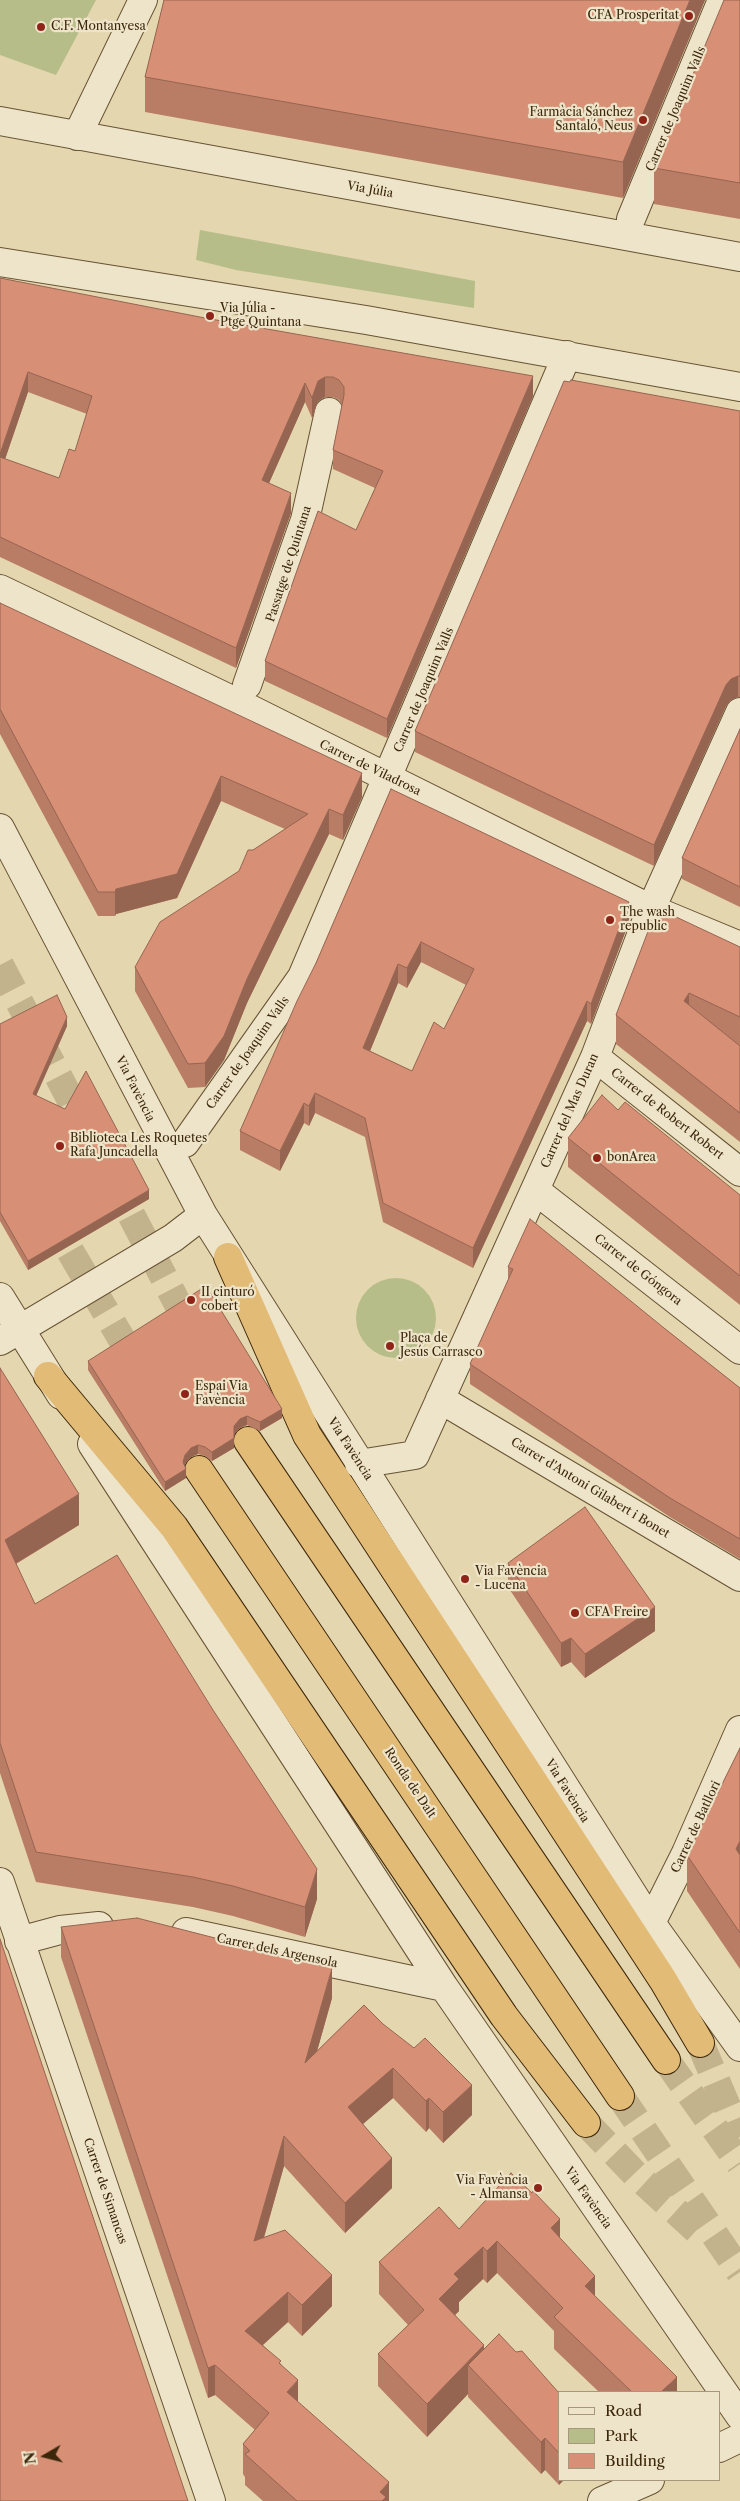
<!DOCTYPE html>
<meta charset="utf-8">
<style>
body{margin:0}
#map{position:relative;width:740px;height:2501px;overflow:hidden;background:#e4d6ae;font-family:"Libre Caslon Text",serif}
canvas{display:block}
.legend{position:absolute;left:558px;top:2391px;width:162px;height:90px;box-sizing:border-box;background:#ede4ca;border:1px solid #a7987d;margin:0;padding:6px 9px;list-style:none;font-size:15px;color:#3d270a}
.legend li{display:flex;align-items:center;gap:10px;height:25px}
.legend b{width:25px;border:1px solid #a7987d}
.north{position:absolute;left:20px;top:2431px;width:50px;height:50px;-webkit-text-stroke:4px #ede4ca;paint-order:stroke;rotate:262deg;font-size:14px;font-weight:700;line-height:20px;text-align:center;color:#3d270a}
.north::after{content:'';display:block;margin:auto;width:18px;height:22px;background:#3d270a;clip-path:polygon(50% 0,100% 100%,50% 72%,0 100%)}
</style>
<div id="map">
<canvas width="740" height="2501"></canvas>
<ul class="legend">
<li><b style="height:6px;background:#ede4ca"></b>Road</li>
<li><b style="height:14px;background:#b6bd89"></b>Park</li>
<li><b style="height:14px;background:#d79075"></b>Building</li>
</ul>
<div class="north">N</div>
</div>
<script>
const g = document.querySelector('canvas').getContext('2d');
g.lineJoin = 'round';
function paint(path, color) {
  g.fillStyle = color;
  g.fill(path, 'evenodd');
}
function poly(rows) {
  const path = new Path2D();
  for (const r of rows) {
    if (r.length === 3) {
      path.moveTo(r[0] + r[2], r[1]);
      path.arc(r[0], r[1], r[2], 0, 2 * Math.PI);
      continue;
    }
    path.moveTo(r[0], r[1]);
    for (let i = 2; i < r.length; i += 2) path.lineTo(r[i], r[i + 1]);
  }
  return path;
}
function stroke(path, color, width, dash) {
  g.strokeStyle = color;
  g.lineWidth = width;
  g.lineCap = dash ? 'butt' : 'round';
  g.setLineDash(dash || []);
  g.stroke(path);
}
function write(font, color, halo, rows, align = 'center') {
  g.font = font + ' "Libre Caslon Text",serif';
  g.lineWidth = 4.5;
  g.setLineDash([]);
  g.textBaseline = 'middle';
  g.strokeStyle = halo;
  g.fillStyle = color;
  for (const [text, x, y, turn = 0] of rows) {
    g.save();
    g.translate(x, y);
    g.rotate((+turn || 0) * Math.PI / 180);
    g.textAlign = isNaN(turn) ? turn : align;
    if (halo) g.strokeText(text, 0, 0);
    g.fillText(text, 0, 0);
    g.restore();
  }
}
paint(poly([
 [0,0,96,0,56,75,0,55],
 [200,230,475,281,474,308,236,270,196,260],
 [396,1318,40]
]), '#b6bd89');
stroke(poly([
 [0,965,88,1133],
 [112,1178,195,1337],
 [49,1215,141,1372],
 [700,2043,740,2137],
 [666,2060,740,2164],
 [620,2096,740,2272],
 [586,2123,636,2175,702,2235]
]), '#c3b38d', 28, [28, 14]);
const minor = poly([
 [0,121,740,257],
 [77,136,143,0],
 [631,219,722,0],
 [0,262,366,320,740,387],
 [0,589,240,704,651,909,740,946],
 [247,685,305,520,329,412],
 [0,828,203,1215,651,1923,740,2047],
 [595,1057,740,1172],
 [185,1143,302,977,567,355],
 [535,1190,740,1350],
 [0,1297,61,1395],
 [0,1341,173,1238,203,1215],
 [440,1399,740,1577],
 [92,1444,444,1987,740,2416],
 [359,1464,415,1455,595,1057,651,909,740,712],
 [0,1882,211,2501],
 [651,1923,686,1853,740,1730],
 [186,1932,444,1987],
 [19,1941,60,1930,99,1926],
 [719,2448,740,2438],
 [602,2501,650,2480]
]);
const highway = poly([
 [228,1257,307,1435,663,1980,700,2043],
 [48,1376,174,1527,504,2016,586,2123],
 [248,1441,666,2060],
 [199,1470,620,2096]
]);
stroke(minor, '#675333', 30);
stroke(highway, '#3d270a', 30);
stroke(minor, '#ede4ca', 28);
stroke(highway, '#e2bb77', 28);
paint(poly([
 [164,0,705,0,623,198,145,112,145,77],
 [740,0,740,219,654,204,654,168],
 [0,278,533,396,387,738,265,681,265,661,356,530,375,488,333,469,333,450,342,405,339,400,333,397,325,397,318,401,312,418,305,402,269,483,291,513,236,668,0,557],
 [28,392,87,414,75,451,59,478,5,459],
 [740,411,740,697,738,697,731,700,726,706,654,866,415,752,415,731],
 [0,603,362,797,343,840,329,834,247,1003,224,1060,205,1087,188,1088,135,991,135,967,239,871,253,850,285,829,221,801,177,898,116,914,115,916,98,916,0,734],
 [740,729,740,907,682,879,682,858],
 [391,789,629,922,591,1024,587,1021,473,1268,383,1222,365,1137,315,1113,309,1126,304,1123,280,1171,240,1150,240,1131,316,963],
 [421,962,466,985,444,1029,412,1071,370,1051,398,983,407,988],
 [740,947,740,1142,616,1044,616,1015],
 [0,1024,67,1026,36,1095,149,1199,28,1270,0,1221],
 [618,1110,740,1195,740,1305,568,1167,568,1138],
 [508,1267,664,1328,740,1388,740,1559,670,1517,470,1384,470,1364,508,1280],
 [88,1361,282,1418,260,1431,247,1425,240,1428,234,1434,234,1448,212,1461,205,1456,198,1454,191,1457,185,1464,186,1478,165,1491,88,1370],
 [0,1368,79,1525,16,1564,35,1604,317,1899,305,1937,233,1916,193,1907,36,1882,0,1773],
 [508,1563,655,1631,585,1678,571,1662,561,1667,508,1587],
 [740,1748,740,1969,687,1891,687,1855],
 [61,1927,332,1998,317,2051,364,2005,472,2115,443,2143,429,2128,426,2132,393,2098,363,2124,392,2188,345,2233,284,2166,264,2238,332,2306,302,2336,288,2322,263,2345,281,2364,298,2402,389,2501,263,2501,245,2485,245,2477,243,2474,243,2444,255,2430,215,2395,208,2398,61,1957],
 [459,2229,560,2238,595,2296,677,2392,599,2392,554,2349,554,2331,497,2273,487,2283,483,2279,459,2302,459,2311,455,2315,484,2349,559,2393,559,2485,545,2470,541,2474,468,2397,468,2394,427,2437,378,2386,378,2354,408,2325,379,2294,379,2262]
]), '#b97c65');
paint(poly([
 [690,0,705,0,623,198,623,162],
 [28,372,28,392,0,474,0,454],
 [533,376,533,396,387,738,387,719],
 [325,377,325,397,318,401,312,418,312,398,318,381],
 [305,383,305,402,262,499,262,480],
 [291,493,291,513,236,668,236,648],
 [738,676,738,697,731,700,726,706,654,866,654,845,726,685,731,679],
 [362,773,362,797,343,840,343,815],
 [221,776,221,801,177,898,116,914,115,916,115,892,116,889],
 [329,809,329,834,247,1003,224,1060,205,1087,205,1063,247,979],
 [629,902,629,922,591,1024,591,1004],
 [421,942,421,962,407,988,407,968],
 [398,964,398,983,363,1068,363,1048],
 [689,993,689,1022,684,1001],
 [587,1001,587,1021,473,1268,473,1248],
 [67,1017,67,1026,33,1103,33,1094],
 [315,1093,315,1113,309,1126,309,1106],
 [304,1103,304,1123,280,1171,280,1151],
 [149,1190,149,1199,28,1270,28,1261],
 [282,1409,282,1418,260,1431,260,1422],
 [247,1416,247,1425,240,1428,234,1435,234,1426,240,1419],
 [234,1438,234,1448,212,1461,212,1452],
 [198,1445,198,1454,191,1457,185,1464,183,1470,186,1469,186,1478,165,1491,165,1482,183,1462,185,1455,191,1448],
 [79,1494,79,1525,5,1570,5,1540],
 [655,1607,655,1631,585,1678,585,1654],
 [571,1638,571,1662,561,1667,561,1643],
 [740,1841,740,1876,736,1849],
 [317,1869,317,1899,305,1937,305,1907],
 [332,1968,332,1998,305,2094,305,2063],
 [393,2068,393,2098,348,2137,348,2107],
 [472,2085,472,2115,443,2143,443,2112],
 [429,2098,429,2128,426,2132,426,2101],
 [284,2136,284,2166,254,2272,254,2241],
 [392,2158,392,2188,345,2233,345,2203],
 [560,2219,560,2251,551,2228],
 [497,2241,497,2273,487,2283,487,2251],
 [483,2247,483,2279,459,2302,459,2311,439,2331,439,2299,454,2274],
 [332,2275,332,2306,302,2336,302,2305],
 [595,2276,595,2308,585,2286],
 [288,2292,288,2322,245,2361,245,2331],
 [484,2345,484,2377,468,2365,468,2394,427,2437,427,2404],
 [215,2365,215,2395,208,2398,208,2368],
 [677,2377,677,2392,661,2392],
 [298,2380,298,2410,287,2392],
 [545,2438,545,2470,541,2474,541,2442],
 [559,2453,559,2480,564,2480,559,2485],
 [389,2482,389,2501,380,2501,380,2492]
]), '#966552');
const building = poly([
 [164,0,690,0,623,162,145,77,164,0],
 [724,0,740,0,740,183,654,168,724,0],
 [0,278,205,318,533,376,387,719,265,661,318,511,356,530,383,471,333,450,344,395,344,387,339,380,333,377,325,377,318,381,312,398,305,383,262,480,291,493,236,648,0,537,0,457,59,478,69,449,75,451,92,396,28,372,0,454,0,278],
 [571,380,740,411,740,676,738,676,731,679,726,685,654,845,415,731,564,381,570,382,571,380],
 [0,603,362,773,343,815,329,809,247,979,224,1036,205,1063,188,1064,135,967,160,922,239,871,248,850,253,850,308,814,221,776,177,874,116,889,115,892,98,892,0,709,0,603],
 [740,729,740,887,682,858,740,729],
 [391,789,629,902,591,1004,587,1001,473,1248,383,1203,365,1118,315,1093,309,1106,304,1103,280,1151,240,1131,297,1001,316,963,391,789],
 [421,942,474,969,444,1029,434,1022,412,1071,363,1048,398,964,407,968,421,942],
 [657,908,740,947,740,1017,689,993,684,1001,740,1046,740,1113,616,1015,657,908],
 [57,995,67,1017,33,1094,65,1109,86,1071,149,1190,28,1261,0,1212,0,1024,57,995],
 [602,1095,618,1110,625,1102,740,1195,740,1276,568,1138,602,1095],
 [530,1219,664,1328,740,1388,740,1539,670,1498,470,1364,513,1269,508,1267,530,1219],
 [206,1286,282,1409,260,1422,247,1416,240,1419,234,1426,234,1438,212,1452,205,1447,198,1445,191,1448,185,1455,183,1462,186,1469,165,1482,88,1361,206,1286],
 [0,1368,79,1494,5,1540,35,1604,117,1555,213,1710,317,1869,305,1907,233,1886,193,1877,36,1852,0,1743,0,1368],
 [585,1507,655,1607,585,1654,571,1638,561,1643,508,1563,585,1507],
 [740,1748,740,1841,736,1849,740,1855,740,1933,687,1855,740,1748],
 [137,1918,332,1968,305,2063,364,2005,383,2024,414,2048,425,2038,472,2085,443,2112,429,2098,426,2101,393,2068,348,2107,392,2158,345,2203,284,2136,254,2241,285,2230,332,2275,302,2305,288,2292,245,2331,281,2361,279,2363,298,2380,287,2392,389,2482,380,2492,386,2497,382,2501,297,2501,245,2454,250,2451,243,2444,269,2413,215,2365,208,2368,61,1927,137,1918],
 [0,1939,188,2501,0,2501,0,1939],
 [511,2173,532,2193,533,2191,560,2219,551,2228,595,2276,585,2286,677,2377,661,2392,632,2392,554,2317,563,2308,497,2241,487,2251,483,2247,454,2274,459,2279,439,2299,484,2345,427,2404,378,2354,424,2310,379,2262,439,2207,459,2229,511,2173],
 [499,2334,516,2352,522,2351,559,2393,559,2453,545,2438,541,2442,468,2365,499,2334]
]);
paint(building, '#d79075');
stroke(building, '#966552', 1);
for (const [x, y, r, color] of [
 [689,16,5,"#8f2418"],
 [41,27,5,"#8f2418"],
 [643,120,5,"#8f2418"],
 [210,316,5,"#8f2418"],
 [610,920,5,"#8f2418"],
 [60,1146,5,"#8f2418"],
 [597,1158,5,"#8f2418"],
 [191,1300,5,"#8f2418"],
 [390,1346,5,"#8f2418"],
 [185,1394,5,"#8f2418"],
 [465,1579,5,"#8f2418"],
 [575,1613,5,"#8f2418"],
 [538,2188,5,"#8f2418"]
]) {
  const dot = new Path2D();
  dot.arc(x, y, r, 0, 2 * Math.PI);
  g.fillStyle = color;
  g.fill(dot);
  stroke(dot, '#ede4ca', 2);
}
write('12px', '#3d270a', '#ede4ca', [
 ["CFA Prosperitat",679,16,"right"],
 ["C.F. Montanyesa",51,27],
 ["Farmàcia Sánchez",633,113,"right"],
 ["Santaló, Neus",633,127,"right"],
 ["Via Júlia -",220,309],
 ["Ptge Quintana",220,323],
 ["The wash",620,913],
 ["republic",620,927],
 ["Biblioteca Les Roquetes",70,1139],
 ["Rafa Juncadella",70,1153],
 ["bonArea",607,1158],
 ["II cinturó",201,1293],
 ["cobert",201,1307],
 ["Plaça de",400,1339],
 ["Jesús Carrasco",400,1353],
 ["Espai Via",195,1387],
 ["Favència",195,1401],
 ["Via Favència",475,1572],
 ["- Lucena",475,1586],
 ["CFA Freire",585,1613],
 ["Via Favència",528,2181,"right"],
 ["- Almansa",528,2195,"right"]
], 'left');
write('12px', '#3d270a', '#ede4ca', [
 ["Carrer de Joaquim Valls",676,109,-67],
 ["Via Júlia",370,190,10],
 ["Passatge de Quintana",289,564,-72],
 ["Carrer de Joaquim Valls",424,690,-67],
 ["Carrer de Viladrosa",370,768,26],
 ["Carrer de Joaquim Valls",248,1053,-55],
 ["Via Favència",135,1089,63],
 ["Carrer del Mas Duran",570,1111,-66],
 ["Carrer de Robert Robert",667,1114,38],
 ["Carrer de Góngora",638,1270,38],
 ["Via Favència",350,1449,57],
 ["Carrer d'Antoni Gilabert i Bonet",590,1488,31],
 ["Ronda de Dalt",410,1783,56],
 ["Via Favència",567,1791,58],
 ["Carrer de Batllori",696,1827,-65],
 ["Carrer dels Argensola",277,1951,12],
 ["Carrer de Simancas",105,2191,71],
 ["Via Favència",588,2198,55]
]);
</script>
